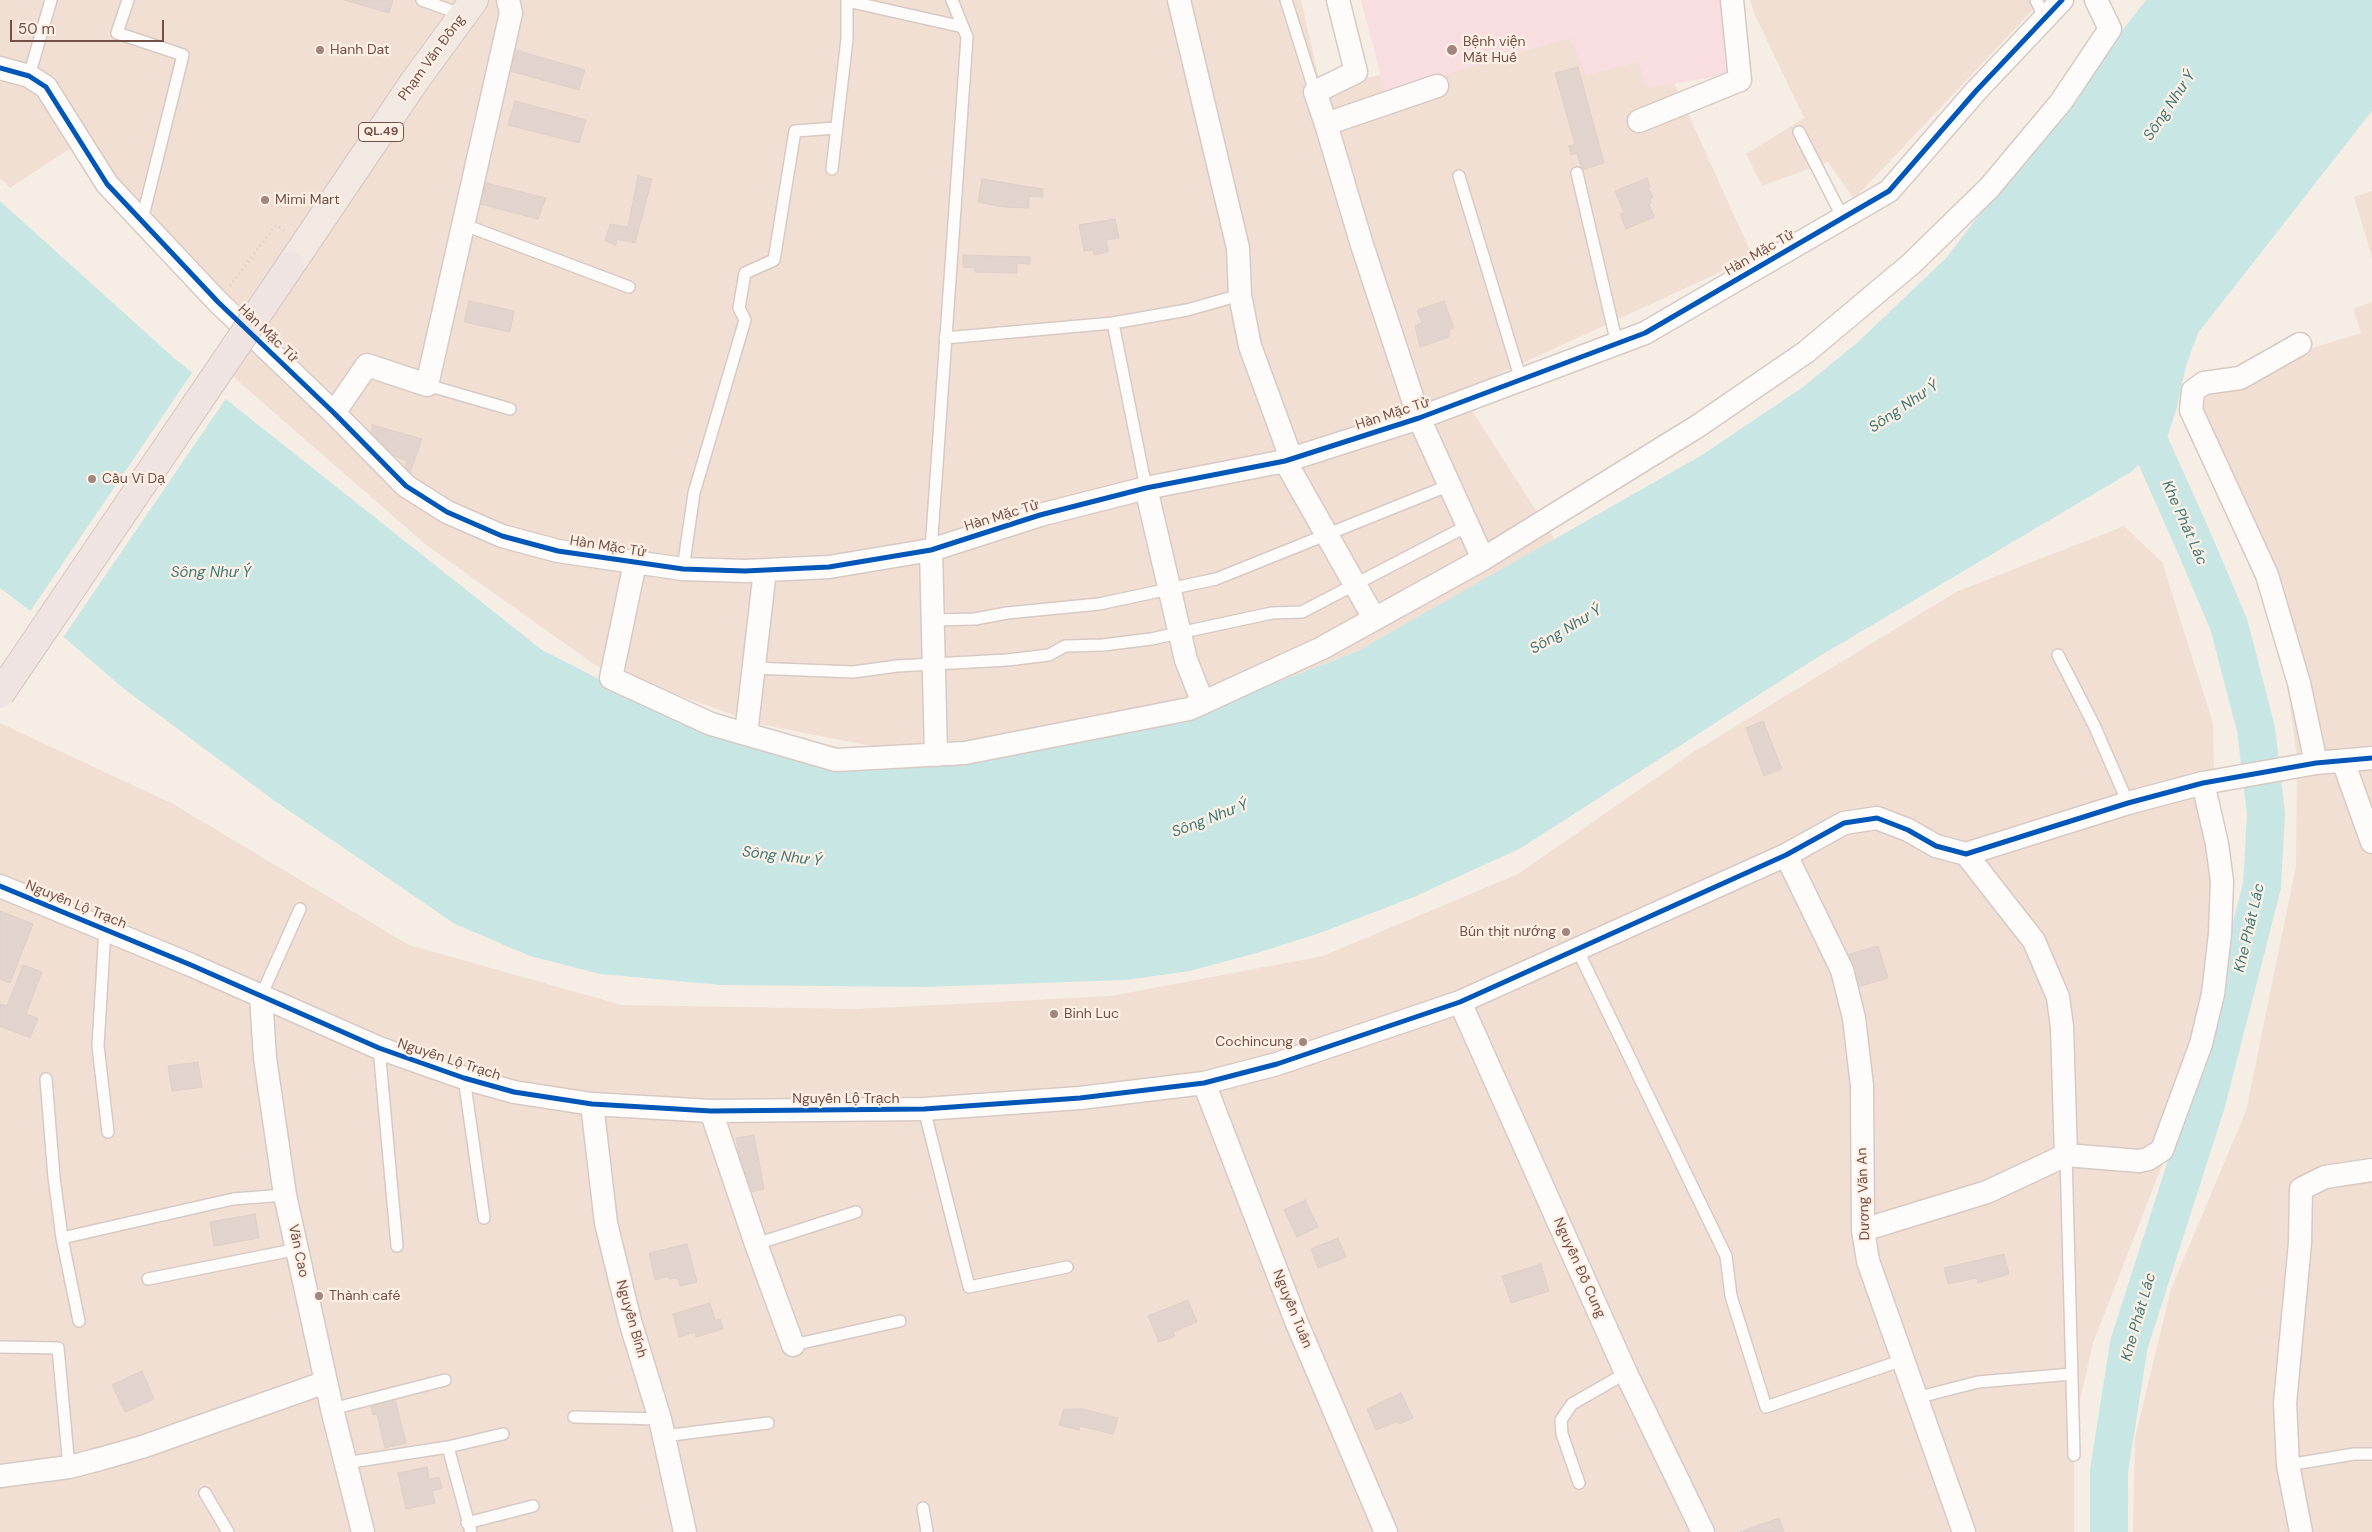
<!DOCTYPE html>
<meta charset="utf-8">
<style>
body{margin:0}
#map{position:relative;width:2372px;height:1532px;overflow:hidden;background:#f6ede5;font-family:"DM Sans",sans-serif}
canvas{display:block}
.scale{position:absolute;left:10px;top:20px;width:154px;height:22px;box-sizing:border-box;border:2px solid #724f47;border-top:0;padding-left:6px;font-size:15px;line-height:18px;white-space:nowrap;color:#724f47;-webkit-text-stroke:4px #fff0e5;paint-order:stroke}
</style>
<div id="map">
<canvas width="2372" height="1532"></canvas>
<div class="scale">50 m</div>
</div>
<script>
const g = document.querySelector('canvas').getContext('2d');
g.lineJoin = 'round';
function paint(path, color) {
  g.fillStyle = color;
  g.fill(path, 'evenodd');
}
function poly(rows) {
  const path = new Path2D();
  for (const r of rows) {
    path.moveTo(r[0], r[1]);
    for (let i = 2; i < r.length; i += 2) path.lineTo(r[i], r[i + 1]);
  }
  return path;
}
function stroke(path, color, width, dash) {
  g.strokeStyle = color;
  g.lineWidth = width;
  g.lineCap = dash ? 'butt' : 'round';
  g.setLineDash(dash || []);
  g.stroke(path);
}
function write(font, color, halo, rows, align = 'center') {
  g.font = font + ' "DM Sans",sans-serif';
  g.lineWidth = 4.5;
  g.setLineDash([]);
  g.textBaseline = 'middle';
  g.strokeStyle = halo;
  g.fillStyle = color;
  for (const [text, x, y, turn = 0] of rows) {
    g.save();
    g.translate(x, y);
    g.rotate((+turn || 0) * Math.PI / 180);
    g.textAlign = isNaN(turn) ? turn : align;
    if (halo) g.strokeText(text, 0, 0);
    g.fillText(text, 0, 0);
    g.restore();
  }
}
paint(poly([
 [0,0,1301,0,1321,87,1430,65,1641,10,1753,257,1460,392,1555,540,1358,651,1283,680,1199,706,958,763,759,724,595,665,425,544,222,367,248,328,77,144,10,188,0,178],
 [1750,0,2042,0,1854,199,1828,162,1762,186,1746,154,1804,118,1755,15],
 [2372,191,2372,257,2354,197],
 [2372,302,2372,1532,2133,1532,2135,1438,2171,1289,2246,1111,2296,866,2297,757,2282,645,2186,387,2361,333,2353,309],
 [2124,526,2162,562,2213,723,2218,938,2164,1160,2093,1343,2074,1426,2074,1532,0,1532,0,723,173,804,409,945,622,1005,858,1009,1111,996,1323,956,1518,874,1692,753,1956,592]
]), '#f1dfd3');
paint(poly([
 [1361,0,1724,0,1731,74,1648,88,1638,62,1586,75,1570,38,1385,92]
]), '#f8dee1');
paint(poly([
 [2146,0,2372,0,2372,111,2198,333,2186,366,2177,407,2167,438,2131,472,1813,660,1521,848,1416,896,1320,933,1260,952,1190,971,1126,980,925,987,721,985,600,974,530,956,455,924,272,799,123,688,58,632,0,588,0,201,174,358,542,650,644,702,864,759,1199,706,1283,680,1358,651,1702,455,1803,387,1858,342,1946,258]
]), '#c8e7e4');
paint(poly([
 [194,370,227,397,62,639,29,613]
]), '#f6ede5');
stroke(poly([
 [2109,1532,2109,1471,2129,1344,2206,1104,2262,886,2266,814,2256,729,2229,625,2193,540,2150,444,2135,404]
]), '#c8e7e4', 38);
const building = poly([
 [344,0,393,0,389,13,344,0],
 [512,49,585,70,579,90,506,70,512,49],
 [1578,67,1604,163,1582,170,1577,153,1571,155,1569,146,1575,144,1555,73,1578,67],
 [515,101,586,120,579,143,508,125,515,101],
 [638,176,652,179,635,243,617,239,616,245,605,241,610,224,628,227,638,176],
 [1647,178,1650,187,1648,188,1653,197,1650,199,1651,203,1649,204,1654,217,1626,229,1620,214,1624,213,1615,191,1647,178],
 [982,179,1043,189,1043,197,1029,196,1029,208,1003,207,978,202,982,179],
 [486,183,546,198,538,219,480,204,486,183],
 [1115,219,1119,238,1106,240,1108,252,1094,255,1093,250,1084,251,1079,225,1115,219],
 [963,255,1030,257,1030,264,1017,263,1017,273,975,272,975,268,963,267,963,255],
 [469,301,514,311,510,332,464,322,469,301],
 [1444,301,1454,328,1448,330,1450,334,1447,338,1420,347,1415,326,1422,323,1417,310,1444,301],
 [373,425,422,439,410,473,404,471,407,461,385,452,387,446,376,443,377,438,370,436,373,425],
 [1763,721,1782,769,1764,776,1746,728,1763,721],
 [0,911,33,924,10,983,0,979,0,911],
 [1878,946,1888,978,1857,987,1847,955,1878,946],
 [23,965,42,972,26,1014,38,1018,30,1038,0,1026,0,1004,7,1006,23,965],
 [198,1062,202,1087,172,1091,168,1066,198,1062],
 [754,1135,764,1189,747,1193,736,1138,754,1135],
 [1305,1200,1318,1227,1297,1237,1284,1210,1305,1200],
 [255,1214,259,1238,214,1246,210,1222,255,1214],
 [1338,1238,1346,1257,1318,1268,1311,1249,1338,1238],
 [687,1244,697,1282,680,1286,678,1278,669,1279,669,1276,655,1280,649,1253,687,1244],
 [2004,1254,2009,1274,1978,1283,1977,1278,1948,1284,1944,1268,2004,1254],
 [1541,1264,1549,1291,1511,1303,1502,1276,1541,1264],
 [1188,1300,1197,1322,1173,1332,1175,1336,1159,1342,1148,1316,1188,1300],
 [710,1303,715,1320,720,1319,723,1329,696,1337,695,1332,679,1337,673,1314,710,1303],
 [142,1371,154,1399,125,1412,112,1385,142,1371],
 [1401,1393,1413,1418,1399,1424,1398,1421,1376,1430,1367,1409,1401,1393],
 [395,1399,406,1443,385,1448,377,1414,373,1415,370,1403,395,1399],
 [1064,1409,1083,1409,1118,1418,1113,1434,1080,1426,1079,1430,1059,1425,1064,1409],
 [427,1467,429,1479,439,1477,442,1488,432,1491,435,1503,406,1509,398,1473,427,1467],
 [1779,1518,1784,1532,1740,1532,1779,1518]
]);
paint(building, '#e2d4cd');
stroke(building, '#decfc8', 1);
const lane = poly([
 [128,0,117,33,183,55,142,220],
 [422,0,463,15],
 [1286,0,1315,92],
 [2036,0,2045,19],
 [847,1,963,27],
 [29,76,51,0],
 [1799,132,1843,218],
 [832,169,847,39,847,0],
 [1577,173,1617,344],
 [1459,176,1521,380],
 [462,224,629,287],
 [1113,323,1146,488],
 [945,338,1113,323,1187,310,1240,295],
 [427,385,510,409],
 [931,550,967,37,952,0],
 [683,569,694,493,745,320,739,308,745,273,774,260,795,131,836,128],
 [934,620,975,619,1007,613,1099,604,1216,579,1450,485],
 [2058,655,2094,725,2128,803],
 [754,668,853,672,897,666,1007,660,1049,655,1065,646,1103,645,1151,639,1272,613,1302,612,1469,525],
 [105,929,98,1046,108,1132],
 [1578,951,1726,1256,1731,1296,1766,1407,1903,1360],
 [261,996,300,909],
 [379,1048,397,1246],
 [464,1078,484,1218],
 [46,1079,54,1177,62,1238,79,1321],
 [924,1109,969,1287,1067,1267],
 [2066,1155,2074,1455],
 [62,1238,233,1199,285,1195],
 [756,1244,856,1212],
 [148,1279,298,1249],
 [793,1345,900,1321],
 [0,1347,58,1348,69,1467],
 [1916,1398,1978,1382,2072,1374],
 [332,1409,445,1380],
 [574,1417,660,1419],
 [664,1436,768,1423],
 [448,1447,471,1532],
 [345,1463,448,1447,503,1434],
 [2288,1465,2354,1454,2372,1454],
 [1579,1483,1562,1434,1561,1420,1572,1404,1626,1373],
 [205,1493,228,1532],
 [923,1508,927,1532],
 [467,1523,533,1506]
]);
const street = poly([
 [1179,0,1238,248,1240,295,1250,346,1291,458],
 [1338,0,1356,72,1315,92,1326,124,1362,245,1419,418,1483,559],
 [0,68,29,76,46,87,107,184,218,302,334,413,406,486,447,512,502,536,558,551,683,569,745,571,829,567,931,550,1040,515,1146,488,1285,461,1419,418,1645,333,1889,191,1976,91,2062,0],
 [1639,121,1740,80,1732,0],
 [1326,124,1437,86],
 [2300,344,2240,378,2204,383,2193,391,2191,410,2267,575,2299,683,2316,763],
 [334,413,367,365,427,385,511,13,508,0],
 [1285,461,1374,618],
 [1146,488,1186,660,1203,703],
 [931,550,936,755],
 [635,563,611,678,711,724,836,760,965,753,1189,709,1322,648,1483,559,1698,426,1806,352,1911,264,1989,188,2061,102,2110,29,2096,0],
 [746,734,765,570],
 [2343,761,2372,842],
 [1966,854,2034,941,2058,997,2062,1027,2066,1155],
 [1786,855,1842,970,1854,1018,1862,1086,1863,1230,1868,1261,1964,1532],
 [0,886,191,965,379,1048,464,1078,514,1092,592,1104,711,1111,924,1109,1080,1098,1204,1083,1277,1064,1460,1002,1786,855,1844,823,1877,818,1908,830,1936,846,1966,854,2128,803,2203,783,2316,763,2372,758],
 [261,996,265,1058,285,1195,332,1409,363,1532],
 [1460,1002,1626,1373,1703,1532],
 [1204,1083,1296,1321,1386,1532],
 [592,1104,606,1223,630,1321,660,1419,685,1532],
 [711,1111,756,1244,793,1345],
 [1863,1230,1987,1192,2066,1155,2139,1161,2148,1159,2162,1150,2201,1044,2213,994,2220,934,2222,881,2217,844,2203,783],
 [0,1476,69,1467,100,1459,142,1447,326,1382],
 [2301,1532,2288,1465,2285,1403,2300,1243,2301,1189,2325,1177,2372,1170]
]);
const primary = poly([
 [290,266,414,82,474,0]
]);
stroke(lane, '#d7cac4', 14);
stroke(street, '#d7cac4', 25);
stroke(primary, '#d5c8c3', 30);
stroke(poly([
 [230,286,276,225,286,232]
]), '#d7ccc9', 3, [1, 4]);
stroke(lane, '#fefcfb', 11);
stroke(street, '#fefcfb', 22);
stroke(primary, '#f2eae2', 28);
const highwayBridge = poly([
 [0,694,290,266]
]);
stroke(highwayBridge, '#d5c8c3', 30, []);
stroke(highwayBridge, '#f0e4e2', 28);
stroke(poly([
 [0,68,29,76,46,87,107,184,218,302,334,413,406,486,447,512,502,536,558,551,683,569,745,571,829,567,931,550,1040,515,1146,488,1285,461,1419,418,1645,333,1889,191,1976,91,2062,0],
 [0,886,191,965,379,1048,464,1078,514,1092,592,1104,711,1111,924,1109,1080,1098,1204,1083,1277,1064,1460,1002,1786,855,1844,823,1877,818,1908,830,1936,846,1966,854,2128,803,2203,783,2316,763,2372,758]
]), '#0057b8', 5);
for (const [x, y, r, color] of [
 [320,50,5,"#a0867e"],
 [1452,50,6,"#a0867e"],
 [265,200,5,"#a0867e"],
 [92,479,5,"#a0867e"],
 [1566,932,5,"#a0867e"],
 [1054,1014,5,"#a0867e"],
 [1303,1042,5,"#a0867e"],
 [319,1296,5,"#a0867e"]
]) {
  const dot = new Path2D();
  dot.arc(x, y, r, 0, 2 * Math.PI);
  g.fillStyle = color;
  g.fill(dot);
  stroke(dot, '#fff0e5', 2);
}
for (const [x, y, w] of [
 [381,132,45]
]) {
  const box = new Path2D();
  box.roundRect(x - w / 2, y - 9.5, w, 19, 4);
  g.fillStyle = '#fff0e5';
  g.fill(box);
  stroke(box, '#724f47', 1);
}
write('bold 12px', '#724f47', null, [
 ["QL.49",381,132]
]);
write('14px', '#724f47', '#fff0e5', [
 ["Bệnh viện",1463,42],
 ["Mắt Huế",1463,58],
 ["Hanh Dat",330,50],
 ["Mimi Mart",275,200],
 ["Cầu Vĩ Dạ",102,479],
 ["Bún thịt nướng",1556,932,"right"],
 ["Binh Luc",1064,1014],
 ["Cochincung",1293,1042,"right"],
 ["Thành café",329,1296]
], 'left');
write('14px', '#724f47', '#fff0e5', [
 ["Phạm Văn Đồng",432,58,-54],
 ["Hàn Mặc Tử",1760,253,-30],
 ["Hàn Mặc Tử",268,334,44],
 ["Hàn Mặc Tử",1393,414,-18],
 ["Hàn Mặc Tử",1002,516,-17],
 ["Hàn Mặc Tử",608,547,9],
 ["Nguyễn Lộ Trạch",76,905,22],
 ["Nguyễn Lộ Trạch",449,1060,18],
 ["Nguyễn Lộ Trạch",846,1099],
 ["Dương Văn An",1864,1194,-92],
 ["Văn Cao",298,1251,78],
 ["Nguyễn Đỗ Cung",1579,1268,66],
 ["Nguyễn Tuân",1292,1309,68],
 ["Nguyễn Bính",631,1319,74]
]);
write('italic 15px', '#3b7878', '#fff0e5', [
 ["Sông Như Ý",2170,106,-56],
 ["Sông Như Ý",1904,407,-34],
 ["Khe Phát Lác",2184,523,66],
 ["Sông Như Ý",211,573],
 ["Sông Như Ý",1566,630,-31],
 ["Sông Như Ý",1210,819,-21],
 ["Sông Như Ý",782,857,7],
 ["Khe Phát Lác",2250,928,-77],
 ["Khe Phát Lác",2139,1317,-74]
]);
</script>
